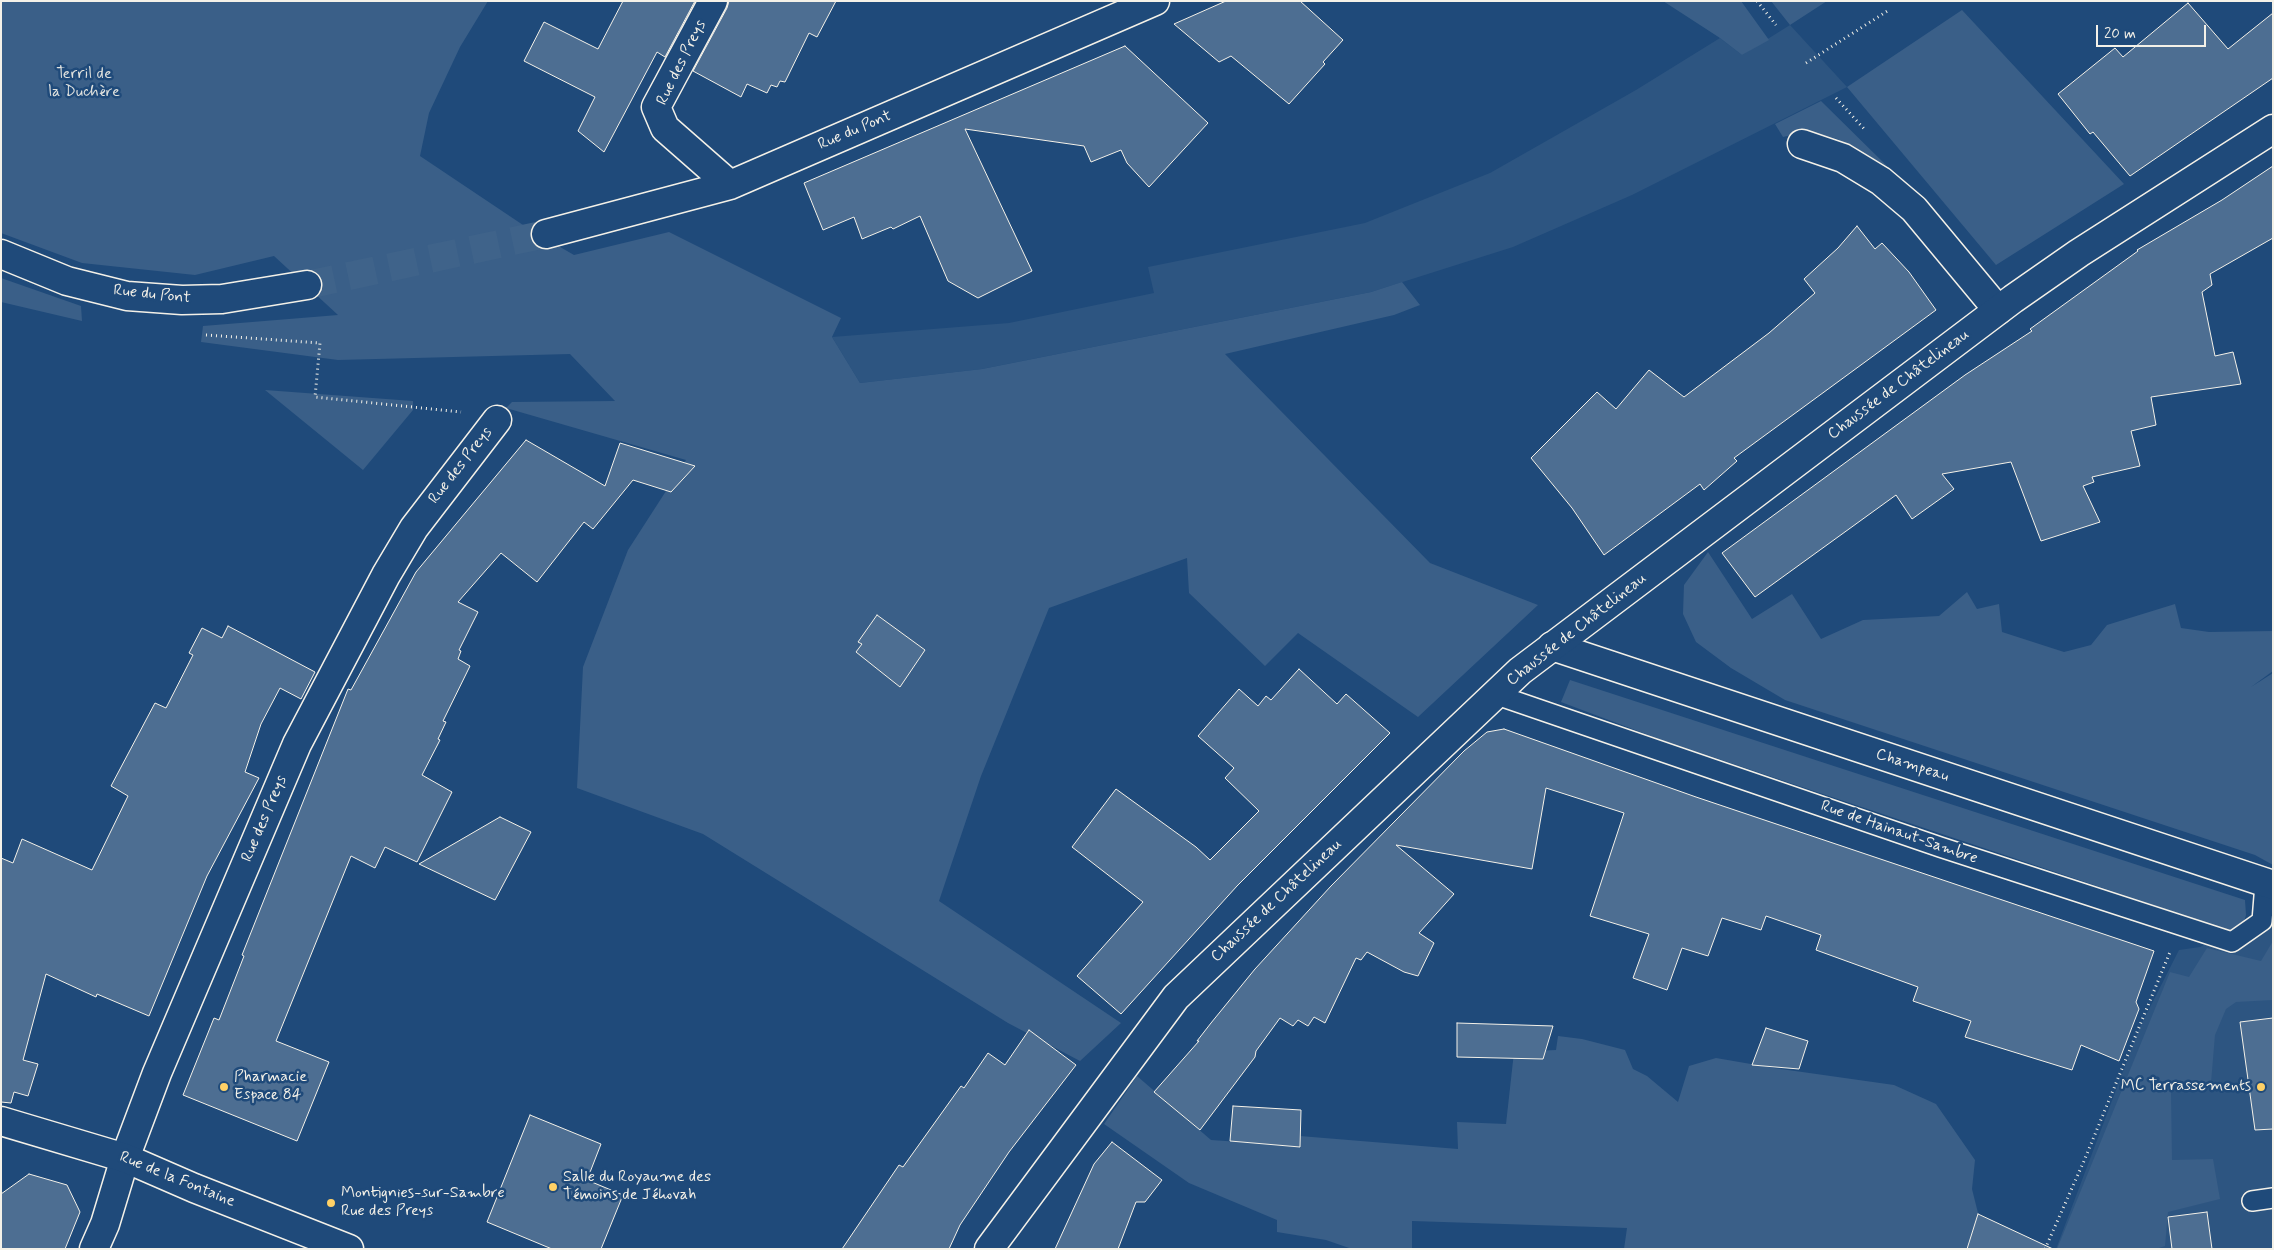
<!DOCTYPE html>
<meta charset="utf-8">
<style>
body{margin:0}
#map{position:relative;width:2274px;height:1250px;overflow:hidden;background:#1f4a7a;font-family:Mynerve,sans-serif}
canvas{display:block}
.frame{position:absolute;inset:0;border:2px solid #f4f1e8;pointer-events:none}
.scale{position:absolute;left:2096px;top:25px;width:110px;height:22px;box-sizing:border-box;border:2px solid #f4f1e8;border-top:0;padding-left:6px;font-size:15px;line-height:18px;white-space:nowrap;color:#f4f1e8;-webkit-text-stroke:4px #1f4a7a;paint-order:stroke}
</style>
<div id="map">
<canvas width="2274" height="1250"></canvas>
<div class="frame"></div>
<div class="scale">20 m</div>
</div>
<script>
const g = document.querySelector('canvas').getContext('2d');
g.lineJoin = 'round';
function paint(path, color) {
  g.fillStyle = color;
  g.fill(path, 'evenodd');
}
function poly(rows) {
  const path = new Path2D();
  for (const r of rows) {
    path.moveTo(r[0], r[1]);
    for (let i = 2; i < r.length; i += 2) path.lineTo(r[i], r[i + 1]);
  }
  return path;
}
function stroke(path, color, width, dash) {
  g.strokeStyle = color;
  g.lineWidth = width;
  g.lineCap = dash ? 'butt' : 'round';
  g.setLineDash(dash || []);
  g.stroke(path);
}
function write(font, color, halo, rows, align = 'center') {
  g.font = font + ' Mynerve,sans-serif';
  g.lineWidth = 5;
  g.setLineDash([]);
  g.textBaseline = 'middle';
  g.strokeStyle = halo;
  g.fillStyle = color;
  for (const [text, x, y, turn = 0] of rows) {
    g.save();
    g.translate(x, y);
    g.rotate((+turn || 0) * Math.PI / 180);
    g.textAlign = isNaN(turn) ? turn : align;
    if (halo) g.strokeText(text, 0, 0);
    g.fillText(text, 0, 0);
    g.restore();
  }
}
paint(poly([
 [1790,25,1847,87,1632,195,1513,247,1371,292,982,369,860,383,832,337,1009,323,1154,293,1148,267,1365,223,1490,173,1636,90,1720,38,1742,55],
 [2273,910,2273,1249,2056,1249,2139,1029,2179,950,2200,947]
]), '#2d5581');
paint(poly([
 [1,1,488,1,460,47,429,113,420,156,529,229,574,255,669,232,841,318,832,337,860,383,982,369,1371,292,1402,282,1420,305,1394,315,1225,354,1430,563,1538,605,1418,717,1298,633,1265,666,1189,593,1187,558,1049,608,981,776,939,901,1121,1023,1080,1061,1008,1023,703,834,577,788,583,667,628,550,686,460,506,408,512,402,615,401,570,354,338,360,201,342,203,326,338,315,274,256,195,275,82,263,1,233],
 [1663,1,1741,1,1769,40,1742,55,1720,38],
 [1771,1,1827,1,1790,25],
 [1962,10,2124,184,1996,265,1847,87],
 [1821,101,1887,166,1837,139,1809,131,1783,137,1775,124],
 [1,278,81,306,82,321,1,302],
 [265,390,413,401,413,410,363,470],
 [1708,552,1752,619,1792,594,1821,639,1863,620,1939,616,1967,592,1977,609,1999,604,2002,632,2064,652,2091,645,2107,625,2175,604,2181,628,2209,632,2273,631,2273,671,2251,687,2273,673,2273,865,2255,855,1785,700,1731,668,1696,642,1683,614,1684,585],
 [1570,680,2245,900,2246,915,2243,925,2231,931,1659,739,1561,702],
 [2273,941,2273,1000,2236,1002,2226,1009,2215,1035,2211,1083,2171,1091,2172,1160,2213,1159,2220,1199,2168,1212,2165,1246,2156,1249,2057,1249,2170,972,2189,977,2207,948,2261,961],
 [1558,1036,1582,1039,1625,1050,1633,1069,1647,1076,1678,1102,1689,1066,1716,1058,1774,1068,1894,1085,1936,1104,1975,1160,1972,1189,1981,1225,1966,1249,1624,1249,1627,1228,1412,1221,1412,1249,1352,1249,1326,1240,1277,1232,1277,1220,1189,1183,1104,1124,1137,1076,1211,1140,1299,1146,1300,1136,1458,1149,1457,1122,1506,1124,1514,1052,1556,1050]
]), '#3a5f88');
const building = poly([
 [623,1,695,1,665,57,657,52,604,152,578,131,595,97,524,61,544,22,598,49,623,1],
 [729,1,836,1,817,37,809,33,785,82,780,81,777,87,771,85,767,93,747,84,741,97,693,71,727,8,729,1],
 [1226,1,1300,1,1343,40,1323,62,1325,64,1289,104,1231,56,1219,62,1174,24,1226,1],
 [2188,3,2228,49,2273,13,2273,78,2130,176,2093,132,2090,134,2058,94,2115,48,2123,57,2188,3],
 [1125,46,1208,123,1149,187,1127,163,1121,150,1091,162,1084,146,965,129,1032,271,978,298,948,281,920,216,893,229,891,227,862,239,854,217,823,230,804,183,1125,46],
 [2273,166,2273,238,2210,274,2212,285,2202,292,2215,356,2233,352,2241,384,2151,397,2156,425,2131,431,2140,466,2092,477,2094,482,2083,486,2100,522,2041,541,2011,462,1942,474,1954,489,1912,519,1896,495,1755,597,1722,553,1965,375,2032,331,2030,329,2138,251,2137,250,2222,200,2273,166],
 [1857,226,1875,249,1882,243,1909,272,1936,310,1734,458,1737,461,1704,490,1700,484,1604,555,1572,508,1531,458,1597,392,1616,409,1649,370,1684,397,1769,333,1815,293,1804,279,1838,248,1857,226],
 [526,440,605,486,620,443,695,466,671,492,633,480,593,529,584,522,537,582,501,553,458,602,478,612,459,650,461,651,458,659,470,666,443,721,446,722,438,739,440,740,422,775,452,792,417,862,385,847,375,868,351,856,276,1041,329,1062,297,1141,183,1095,214,1018,219,1020,244,956,242,955,348,689,351,690,416,572,526,440],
 [877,615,925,650,900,687,856,652,862,644,858,642,877,615],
 [228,626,315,672,301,699,280,688,261,724,245,772,259,778,207,876,149,1016,97,994,96,997,46,974,23,1060,38,1064,28,1096,14,1092,11,1103,1,1102,1,858,13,863,22,839,92,870,128,796,111,786,155,703,166,708,193,655,189,653,202,628,222,638,228,626],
 [1299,669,1337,704,1346,694,1390,733,1237,886,1121,1014,1077,976,1143,902,1072,847,1116,789,1196,847,1210,860,1259,811,1225,778,1234,768,1198,736,1239,689,1258,706,1266,696,1271,700,1299,669],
 [1504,729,1696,797,2154,951,2136,1002,2139,1009,2119,1061,2081,1045,2072,1070,1965,1037,1971,1021,1913,1001,1918,987,1816,950,1821,935,1766,916,1761,930,1722,918,1708,956,1682,948,1667,990,1633,978,1649,934,1590,916,1624,813,1546,788,1532,869,1396,845,1454,894,1419,933,1434,943,1418,976,1404,972,1367,952,1361,960,1356,958,1325,1023,1314,1017,1308,1026,1298,1020,1293,1026,1280,1018,1256,1051,1255,1057,1200,1130,1154,1092,1199,1041,1197,1041,1211,1023,1255,969,1331,886,1464,751,1487,732,1504,729],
 [500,817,531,832,495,900,419,864,500,817],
 [2273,1018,2273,1129,2255,1130,2240,1022,2273,1018],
 [1457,1023,1553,1026,1543,1059,1457,1057,1457,1023],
 [1766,1028,1808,1041,1799,1069,1752,1065,1766,1028],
 [1029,1030,1076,1065,1009,1152,960,1225,949,1249,842,1249,899,1165,903,1167,961,1086,964,1088,988,1053,1005,1065,1029,1030],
 [1233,1106,1301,1110,1300,1147,1230,1141,1233,1106],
 [530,1115,601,1144,587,1180,623,1195,601,1249,552,1249,487,1222,530,1115],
 [1112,1142,1162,1180,1145,1202,1136,1202,1118,1249,1055,1249,1094,1164,1112,1142],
 [29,1174,67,1185,80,1212,65,1249,1,1249,1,1194,29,1174],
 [2207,1212,2212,1249,2172,1249,2168,1217,2207,1212],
 [1978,1214,2053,1249,1967,1249,1978,1214]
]);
paint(building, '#4d6e92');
stroke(building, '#f4f1e8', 1);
stroke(poly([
 [307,285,546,234]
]), '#3f638a', 28, [28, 14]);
const lane = poly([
 [1497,695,1940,847,2232,942,2262,921,2265,884],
 [2252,1201,2273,1198]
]);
const street = poly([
 [713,1,656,107,665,128,730,185],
 [1802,144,1843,158,1881,181,1914,209,1998,310],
 [546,234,730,185,1155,1],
 [1,254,67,281,127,296,182,300,222,299,307,285],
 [1552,646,2273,885],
 [94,1249,105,1224,125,1158,157,1073,297,744,386,575,414,528,497,420]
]);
const secondary = poly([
 [1,1121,125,1158,194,1188,349,1249],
 [989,1249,1176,997,1520,671,2013,299,2079,253,2273,129]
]);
stroke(lane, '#f4f1e8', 22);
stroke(street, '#f4f1e8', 31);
stroke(secondary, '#f4f1e8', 31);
stroke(poly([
 [1757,1,1776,25],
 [1806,63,1889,10],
 [1836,98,1866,131],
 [206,335,320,343,315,397,461,412],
 [2045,1249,2084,1161,2170,952]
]), '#f4f1e8', 3, [1, 4]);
stroke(lane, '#1f4a7a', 19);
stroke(street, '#1f4a7a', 28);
stroke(secondary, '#1f4a7a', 28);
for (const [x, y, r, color] of [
 [224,1087,5,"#ffd166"],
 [2261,1087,5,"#ffd166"],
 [553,1187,5,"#ffd166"],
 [331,1203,5,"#ffd166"]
]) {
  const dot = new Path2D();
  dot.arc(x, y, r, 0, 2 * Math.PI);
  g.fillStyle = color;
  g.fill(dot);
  stroke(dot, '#1f4a7a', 2);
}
write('16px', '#f4f1e8', '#1f4a7a', [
 ["Rue des Preys",682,63,-64],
 ["Rue du Pont",855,131,-23],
 ["Rue du Pont",152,295,6],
 ["Chaussée de Châtelineau",1899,385,-37],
 ["Rue des Preys",461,466,-52],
 ["Chaussée de Châtelineau",1577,630,-38],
 ["Champeau",1912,766,18],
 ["Rue des Preys",265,819,-67],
 ["Rue de Hainaut-Sambre",1899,833,19],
 ["Chaussée de Châtelineau",1277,901,-43],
 ["Rue de la Fontaine",177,1180,22]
]);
write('16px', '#e1e2de', '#1f4a7a', [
 ["Terril de",84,75],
 ["la Duchère",84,93]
]);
write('16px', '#f4f1e8', '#1f4a7a', [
 ["Pharmacie",234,1078],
 ["Espace 84",234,1096],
 ["MC Terrassements",2251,1087,"right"],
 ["Salle du Royaume des",563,1178],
 ["Témoins de Jéhovah",563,1196],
 ["Montignies-sur-Sambre",341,1194],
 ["Rue des Preys",341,1212]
], 'left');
</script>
